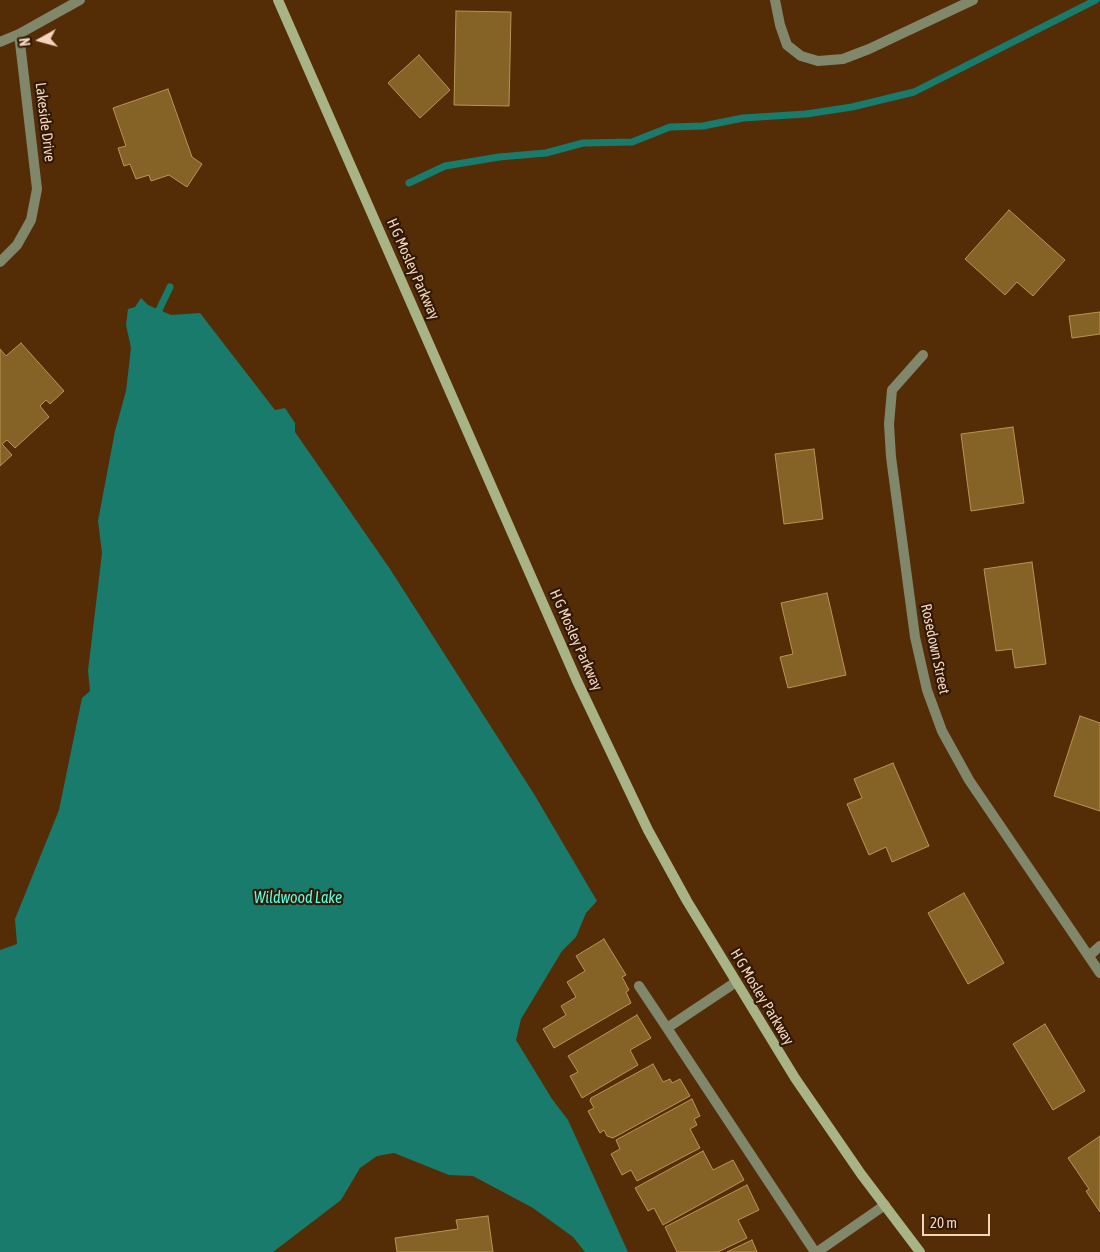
<!DOCTYPE html>
<style>
body{margin:0}
#map{position:relative;width:1100px;height:1252px;overflow:hidden;background:#542d06;font-family:"Asap Condensed",sans-serif}
canvas{display:block}
.north{position:absolute;left:15px;top:15px;width:50px;height:50px;-webkit-text-stroke:4px #301906;paint-order:stroke;rotate:263deg;font-size:14px;font-weight:700;line-height:20px;text-align:center;color:#f4d4bd}
.north::after{content:'';display:block;margin:auto;width:18px;height:22px;background:#f4d4bd;clip-path:polygon(50% 0,100% 100%,50% 72%,0 100%)}
.scale{position:absolute;left:922px;top:1214px;width:68px;height:22px;box-sizing:border-box;border:2px solid #f4d4bd;border-top:0;padding-left:6px;font-size:15px;line-height:18px;white-space:nowrap;color:#f4d4bd;-webkit-text-stroke:4px #301906;paint-order:stroke}
</style>
<div id="map">
<canvas width="1100" height="1252"></canvas>
<div class="north">N</div>
<div class="scale">20 m</div>
</div>
<script>
const g = document.querySelector('canvas').getContext('2d');
g.lineJoin = 'round';
function paint(path, color) {
  g.fillStyle = color;
  g.fill(path, 'evenodd');
}
function poly(rows) {
  const path = new Path2D();
  for (const r of rows) {
    path.moveTo(r[0], r[1]);
    for (let i = 2; i < r.length; i += 2) path.lineTo(r[i], r[i + 1]);
  }
  return path;
}
function stroke(path, color, width, dash) {
  g.strokeStyle = color;
  g.lineWidth = width;
  g.lineCap = dash ? 'butt' : 'round';
  g.setLineDash(dash || []);
  g.stroke(path);
}
function write(font, color, halo, rows, align = 'center') {
  g.font = font + ' "Asap Condensed",sans-serif';
  g.lineWidth = 4.5;
  g.setLineDash([]);
  g.textBaseline = 'middle';
  g.strokeStyle = halo;
  g.fillStyle = color;
  for (const [text, x, y, turn = 0] of rows) {
    g.save();
    g.translate(x, y);
    g.rotate((+turn || 0) * Math.PI / 180);
    g.textAlign = isNaN(turn) ? turn : align;
    if (halo) g.strokeText(text, 0, 0);
    g.fillText(text, 0, 0);
    g.restore();
  }
}
paint(poly([
 [141,298,148,305,171,315,200,313,275,410,285,408,295,423,295,432,390,569,534,794,597,901,586,913,576,937,562,951,521,1019,516,1040,552,1099,568,1120,628,1252,585,1252,573,1237,533,1208,473,1176,449,1175,394,1153,377,1156,360,1168,341,1200,273,1252,0,1252,0,950,17,944,15,919,59,810,82,698,90,691,88,671,102,553,98,521,115,431,126,391,131,348,126,325,128,309,135,307]
]), '#197b6b');
stroke(poly([
 [409,183,445,166,499,157,546,153,583,143,632,142,670,127,703,126,743,118,806,114,852,107,914,92,1096,0],
 [160,317,159,310,170,287]
]), '#197b6b', 7);
const building = poly([
 [456,11,511,12,509,106,454,105,456,11],
 [419,55,450,90,420,118,388,83,419,55],
 [168,89,192,157,202,164,187,187,169,175,151,181,149,175,136,179,130,164,124,166,118,148,126,146,113,108,168,89],
 [1009,210,1065,260,1033,296,1017,282,1005,295,965,259,1009,210],
 [1100,312,1100,334,1072,338,1069,316,1100,312],
 [21,343,64,391,50,404,46,400,40,406,49,417,15,448,7,440,2,444,12,455,0,466,0,349,6,356,21,343],
 [1013,427,1024,503,971,511,961,434,1013,427],
 [814,449,823,519,784,524,775,454,814,449],
 [1032,562,1046,664,1015,668,1012,649,996,651,984,569,1032,562],
 [827,593,846,675,788,688,780,657,793,654,781,603,827,593],
 [1080,716,1100,723,1100,811,1054,796,1080,716],
 [893,763,929,846,892,862,886,847,869,855,847,804,862,798,854,779,893,763],
 [964,893,1004,963,968,984,928,913,964,893],
 [604,939,626,975,622,977,629,990,626,992,631,1003,554,1048,543,1029,566,1015,561,1006,576,997,567,982,585,971,576,956,604,939],
 [637,1015,651,1038,630,1050,638,1065,582,1098,570,1076,578,1072,568,1056,637,1015],
 [1045,1024,1085,1091,1053,1110,1013,1044,1045,1024],
 [653,1064,663,1082,670,1079,672,1083,680,1079,690,1096,613,1138,607,1136,604,1130,600,1133,588,1111,594,1108,590,1101,591,1098,653,1064],
 [692,1099,700,1116,694,1119,697,1125,690,1129,700,1148,637,1181,631,1170,622,1175,611,1154,620,1149,616,1140,692,1099],
 [1100,1136,1100,1212,1086,1191,1089,1189,1068,1158,1100,1136],
 [703,1151,713,1170,733,1160,744,1180,663,1225,654,1208,648,1211,635,1188,703,1151],
 [747,1185,759,1210,738,1220,747,1238,718,1252,677,1252,665,1227,747,1185],
 [488,1216,493,1252,397,1252,395,1238,458,1229,456,1220,488,1216],
 [752,1240,757,1252,727,1252,752,1240]
]);
paint(building, '#856225');
stroke(building, '#bb9454', 1);
stroke(poly([
 [775,0,780,25,787,45,801,56,818,61,843,59,869,49,973,0],
 [736,982,667,1028,815,1252],
 [639,986,667,1028],
 [817,1252,885,1205]
]), '#81876b', 10);
stroke(poly([
 [0,42,19,34,80,0],
 [0,262,17,245,31,220,37,189,19,34],
 [923,355,892,390,889,424,891,457,915,637,927,690,942,731,969,780,1100,973],
 [1089,956,1100,946]
]), '#81876b', 10);
stroke(poly([
 [278,0,577,681,648,830,687,901,795,1078,861,1174,920,1252]
]), '#a9b486', 10);
write('15px', '#f4d4bd', '#301906', [
 ["Lakeside Drive",45,122,83],
 ["H G Mosley Parkway",413,269,66],
 ["H G Mosley Parkway",576,640,66],
 ["Rosedown Street",935,649,78],
 ["H G Mosley Parkway",762,997,59]
]);
write('italic 16px', '#59fee0', '#301906', [
 ["Wildwood Lake",298,898]
]);
</script>
